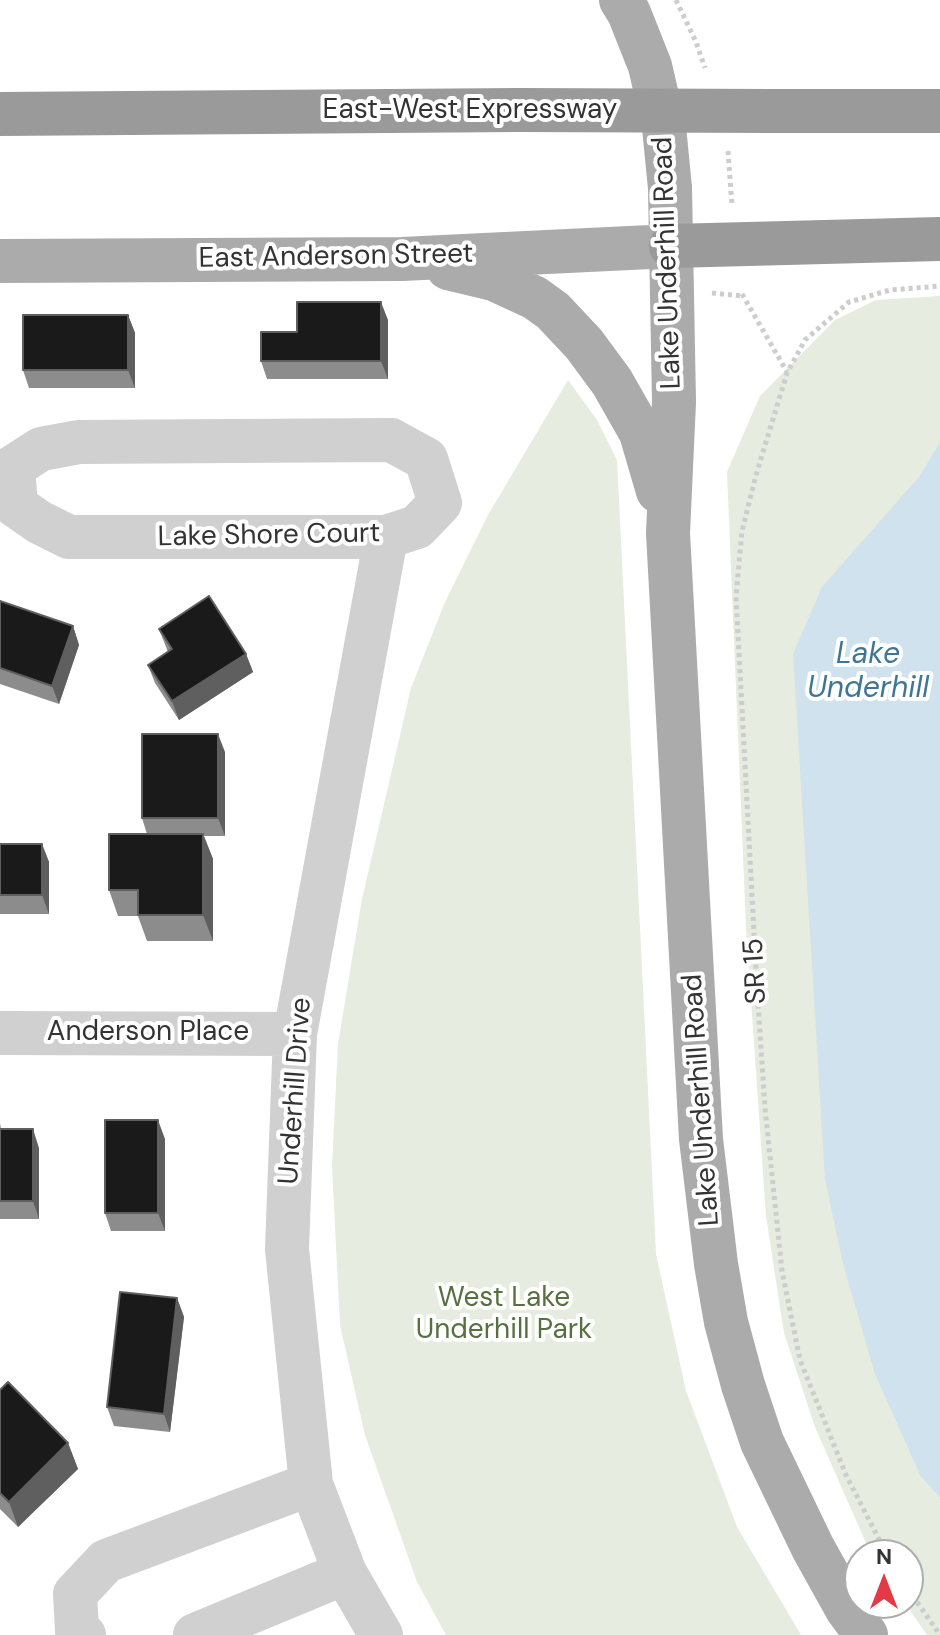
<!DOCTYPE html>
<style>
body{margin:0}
#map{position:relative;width:940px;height:1635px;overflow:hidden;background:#fff;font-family:"DM Sans",sans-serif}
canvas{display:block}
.north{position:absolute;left:844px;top:1539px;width:80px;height:80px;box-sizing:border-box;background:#fff;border:2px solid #adadad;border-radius:50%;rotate:0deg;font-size:22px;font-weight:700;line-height:32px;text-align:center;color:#333}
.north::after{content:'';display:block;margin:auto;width:28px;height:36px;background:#e63946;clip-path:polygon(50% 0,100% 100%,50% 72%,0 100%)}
</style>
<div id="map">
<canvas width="940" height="1635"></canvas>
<div class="north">N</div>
</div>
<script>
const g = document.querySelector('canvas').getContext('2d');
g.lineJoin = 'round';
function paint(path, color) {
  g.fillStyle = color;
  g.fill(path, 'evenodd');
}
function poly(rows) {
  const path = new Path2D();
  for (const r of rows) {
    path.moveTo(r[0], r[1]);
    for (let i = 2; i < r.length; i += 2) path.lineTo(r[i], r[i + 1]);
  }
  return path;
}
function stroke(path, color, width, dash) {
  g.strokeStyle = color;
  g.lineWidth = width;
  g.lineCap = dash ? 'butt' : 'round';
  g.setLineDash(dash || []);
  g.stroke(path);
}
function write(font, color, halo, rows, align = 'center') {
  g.font = font + ' "DM Sans",sans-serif';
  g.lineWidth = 8;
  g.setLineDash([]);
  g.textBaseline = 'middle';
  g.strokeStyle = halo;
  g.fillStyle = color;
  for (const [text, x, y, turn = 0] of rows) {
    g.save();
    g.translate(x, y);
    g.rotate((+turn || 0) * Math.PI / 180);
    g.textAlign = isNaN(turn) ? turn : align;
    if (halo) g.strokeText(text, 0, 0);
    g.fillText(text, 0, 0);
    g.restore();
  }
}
paint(poly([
 [940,296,940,442,918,478,921,1477,940,1498,940,1635,927,1635,905,1603,908,1603,908,1555,874,1555,866,1543,815,1427,784,1333,766,1216,746,927,727,472,760,396,835,320,876,300],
 [568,380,597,420,617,460,656,1254,686,1391,737,1527,801,1635,446,1635,417,1582,365,1435,340,1325,332,1166,338,1044,362,899,411,688,445,602,488,515]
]), '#e6ecdf');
paint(poly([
 [940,442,940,1498,921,1477,875,1374,843,1264,825,1179,793,654,822,587,918,478]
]), '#cfe2ee');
stroke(poly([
 [676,0,696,42,705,68],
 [728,151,732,205],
 [712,293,743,296],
 [742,294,787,372],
 [887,1555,846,1475,800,1360,782,1271,765,1108,757,988,736,597,742,531,756,475,787,373,805,340,849,302,890,290,940,286],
 [908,1589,940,1635]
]), '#cdcdcd', 5, [4, 4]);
stroke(poly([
 [391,440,426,459,440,503,417,527,386,537,69,537,39,522,16,506,13,467,41,449,79,442,391,440],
 [0,1033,295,1034],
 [84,1635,77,1631,75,1594,106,1561,311,1484],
 [195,1635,345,1573],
 [381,1635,345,1573,311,1484,287,1249,295,1034,386,537]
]), '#d0d0d0', 44);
stroke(poly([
 [621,0,629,13,650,66,664,127,670,188,674,402,668,533,701,1139,716,1264,726,1322,743,1385,762,1442,813,1548,847,1609,866,1635],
 [0,261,402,259,671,246],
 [448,268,494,279,535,298,553,311,584,344,612,382,641,433,658,491]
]), '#ababab', 44);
stroke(poly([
 [771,111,940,111],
 [0,114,518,110],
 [671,246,940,239]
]), '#9a9a9a', 44);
stroke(poly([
 [518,110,771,111]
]), '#9a9a9a', 44);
paint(poly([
 [128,315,135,333,135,388,29,388,23,370],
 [388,320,388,379,267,379,261,361,297,332],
 [0,601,73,626,79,645,59,704,0,684],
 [159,629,246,654,253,672,179,720,155,683,148,665,168,652],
 [225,752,225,836,204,836,213,859,213,941,147,941,138,916,118,916,109,890,147,834,142,818],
 [0,844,42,844,49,862,49,914,0,914],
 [0,1123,1,1129,39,1148,39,1219,0,1219],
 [165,1139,165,1231,111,1231,105,1213],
 [177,1298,184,1317,170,1432,114,1426,107,1407],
 [0,1390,68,1443,78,1469,18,1527,0,1509]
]), '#8c8c8c');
paint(poly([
 [381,302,388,320,388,379,381,361],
 [128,315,135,333,135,388,128,370],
 [73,626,79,645,59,704,52,686],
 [246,654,253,672,179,720,172,701],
 [218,734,225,752,225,836,218,818],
 [203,834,213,859,213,941,203,915],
 [42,844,49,862,49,914,42,895],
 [158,1120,165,1139,165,1231,158,1213],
 [33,1129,39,1148,39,1219,33,1201],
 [177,1298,184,1317,170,1432,164,1414],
 [68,1443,78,1469,18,1527,9,1502]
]), '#5f5f5f');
const building = poly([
 [297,302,381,302,381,361,261,361,261,332,297,332,297,302],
 [23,315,128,315,128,370,23,370,23,315],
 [209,596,246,654,172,701,148,665,172,649,159,629,209,596],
 [0,601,73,626,52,686,0,668,0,601],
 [142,734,218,734,218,818,142,818,142,734],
 [109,834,203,834,203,915,138,915,138,890,109,890,109,834],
 [0,844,42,844,42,895,0,895,0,844],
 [105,1120,158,1120,158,1213,105,1213,105,1120],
 [0,1129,33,1129,33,1201,0,1201,0,1129],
 [120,1292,177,1298,164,1414,107,1407,120,1292],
 [8,1382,68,1443,9,1502,0,1493,0,1390,8,1382]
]);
paint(building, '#1a1a1a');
stroke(building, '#5f5f5f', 2);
write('28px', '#333', '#fff', [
 ["East-West Expressway",470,111],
 ["East Anderson Street",336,257,-1],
 ["Lake Underhill Road",668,263,-92],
 ["Lake Shore Court",269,536,-1],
 ["SR 15",756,971,-93],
 ["Anderson Place",148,1033],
 ["Underhill Drive",296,1091,-86],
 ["Lake Underhill Road",702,1100,-94]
]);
write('28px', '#56703f', '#fff', [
 ["West Lake",504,1299],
 ["Underhill Park",504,1331]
]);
write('italic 30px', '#3f7597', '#fff', [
 ["Lake",868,655],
 ["Underhill",868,689]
]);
</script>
